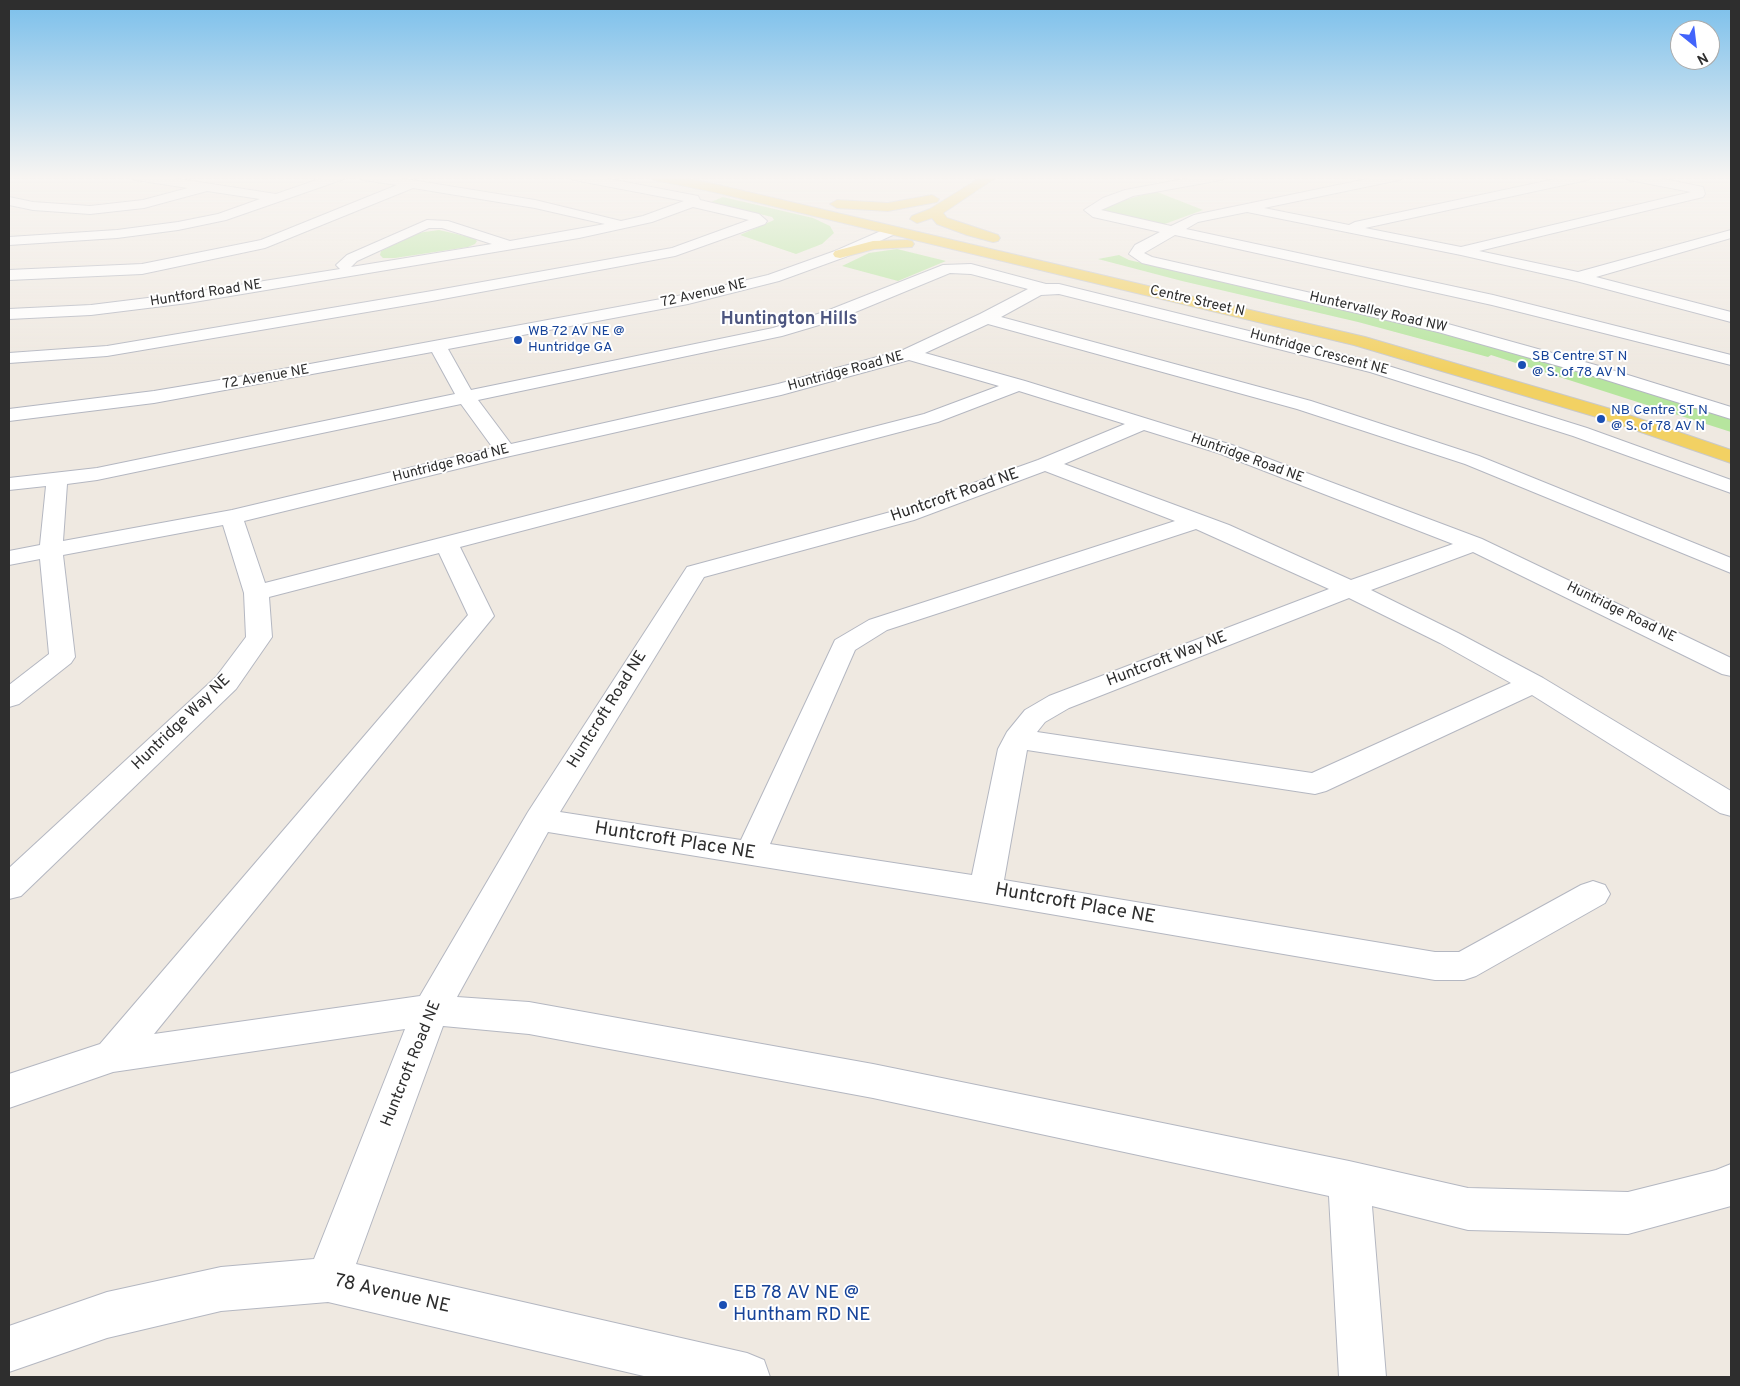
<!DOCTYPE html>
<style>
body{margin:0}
#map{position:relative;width:1740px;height:1386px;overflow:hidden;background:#efe9e1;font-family:Overpass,sans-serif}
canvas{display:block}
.frame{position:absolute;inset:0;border:10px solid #2e2e2e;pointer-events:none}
.north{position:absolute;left:1670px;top:20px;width:50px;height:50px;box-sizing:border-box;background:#fff;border:1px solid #ababab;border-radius:50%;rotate:151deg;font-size:14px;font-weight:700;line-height:20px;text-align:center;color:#2e2e2e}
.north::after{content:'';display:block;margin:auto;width:18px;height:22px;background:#4264fb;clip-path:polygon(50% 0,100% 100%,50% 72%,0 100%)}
</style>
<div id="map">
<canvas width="1740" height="1386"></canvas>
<div class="frame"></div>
<div class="north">N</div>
</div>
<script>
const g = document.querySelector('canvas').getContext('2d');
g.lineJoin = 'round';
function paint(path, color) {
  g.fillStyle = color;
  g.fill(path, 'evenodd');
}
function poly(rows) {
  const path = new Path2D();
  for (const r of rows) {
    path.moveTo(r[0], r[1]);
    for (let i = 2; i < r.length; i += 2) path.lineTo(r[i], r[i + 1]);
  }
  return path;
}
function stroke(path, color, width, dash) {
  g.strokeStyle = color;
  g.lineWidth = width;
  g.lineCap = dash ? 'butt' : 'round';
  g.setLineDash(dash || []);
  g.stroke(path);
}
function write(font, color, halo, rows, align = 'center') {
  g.font = font + ' Overpass,sans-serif';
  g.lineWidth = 4;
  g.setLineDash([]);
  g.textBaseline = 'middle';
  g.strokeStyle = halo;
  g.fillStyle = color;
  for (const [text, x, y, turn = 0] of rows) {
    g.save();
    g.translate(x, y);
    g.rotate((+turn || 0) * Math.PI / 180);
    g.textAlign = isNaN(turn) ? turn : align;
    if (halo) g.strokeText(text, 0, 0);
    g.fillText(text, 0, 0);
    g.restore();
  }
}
paint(poly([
 [1155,191,1203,210,1162,225,1102,212,1098,208],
 [723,197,813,218,830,226,834,233,822,244,796,254,740,235,774,220,772,217,711,202],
 [439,230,474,238,477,241,475,244,468,247,395,258,383,258,380,255,381,251,417,233],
 [897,249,946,261,898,281,842,266,869,253],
 [1119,255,1129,260,1369,315,1500,348,1596,376,1731,419,1731,432,1491,355,1488,357,1358,322,1182,281,1098,259]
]), '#b6e59e');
const minor = poly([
 [129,176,160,176,276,194,328,176,346,176,344,179,226,220,178,230,117,238,9,245,9,237,117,230,178,222,218,214,260,199,207,191,144,208,90,214,33,210,9,205,9,197,33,202,90,206,143,200,188,188,135,180,129,176],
 [357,176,387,176,535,200,621,221,643,216,684,201,574,180,568,176,594,176,698,196,700,200,759,214,767,221,765,224,675,256,432,301,107,356,9,363,9,353,107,346,432,291,672,248,749,220,693,207,652,222,579,238,188,303,91,315,9,319,9,309,91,305,188,293,340,269,336,265,347,255,427,220,448,221,510,241,605,224,535,208,413,188,265,248,142,274,9,280,9,270,142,264,261,240,397,185,363,180,357,176],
 [429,228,442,228,492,244,351,267,357,261,429,228],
 [1200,176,1227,176,1221,180,1133,196,1101,210,1171,226,1194,215,1381,176,1405,176,1399,180,1264,208,1349,225,1355,222,1569,176,1593,176,1587,180,1365,228,1461,247,1691,192,1629,180,1623,176,1650,176,1703,187,1705,194,1703,197,1479,251,1578,272,1731,230,1731,238,1596,277,1731,312,1731,322,1576,281,1461,255,1247,212,1198,222,1186,229,1493,295,1731,355,1731,365,1492,305,1175,235,1144,253,1152,257,1448,324,1599,366,1731,407,1731,419,1587,374,1438,332,1142,263,1129,254,1135,245,1160,232,1093,217,1084,210,1103,198,1125,190,1200,176],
 [890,227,895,228,897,231,895,234,845,257,779,281,688,304,448,349,471,390,773,328,824,312,943,265,971,264,1046,284,1059,284,1382,364,1587,428,1731,480,1731,493,1573,436,1370,372,1059,294,1041,295,1001,317,1311,401,1479,456,1731,558,1731,573,1465,464,1297,409,988,324,925,353,1025,381,1232,445,1482,539,1731,658,1731,676,1722,674,1473,552,1371,590,1458,633,1543,678,1731,791,1731,816,1720,813,1532,695,1326,791,1315,794,1027,750,1004,880,1435,952,1459,952,1581,885,1593,881,1605,885,1610,894,1605,903,1476,976,1464,980,1435,980,986,903,548,832,457,997,529,1002,873,1064,1349,1161,1468,1188,1628,1192,1716,1170,1731,1164,1731,1206,1628,1234,1468,1230,1372,1206,1386,1377,1339,1377,1329,1196,873,1098,529,1034,443,1026,356,1264,747,1353,764,1360,770,1377,648,1377,328,1302,221,1311,107,1338,9,1372,9,1326,107,1292,221,1267,314,1259,405,1029,113,1072,9,1108,9,1074,100,1044,468,615,439,553,269,597,272,637,236,689,21,896,9,899,9,868,216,677,246,637,244,593,223,525,63,555,75,657,71,663,19,704,9,707,9,685,49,654,40,559,9,565,9,551,40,545,46,486,9,490,9,478,97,468,455,394,432,352,154,403,9,421,9,409,154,391,256,374,688,294,768,275,835,251,890,227],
 [950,273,971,274,1028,289,980,314,903,350,778,384,511,444,478,400,782,336,836,320,950,273],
 [909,360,999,386,924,414,265,583,244,521,506,457,781,395,909,360],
 [1019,391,1125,424,1038,460,898,510,687,567,528,812,420,996,154,1034,494,616,460,547,938,422,1019,391],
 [461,404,493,448,232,510,63,541,67,484,97,480,461,404],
 [1144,430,1218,453,1453,544,1351,580,1229,525,1064,464,1144,430],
 [1045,471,1175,521,869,620,835,640,741,840,560,812,704,577,914,520,1045,471],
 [1196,529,1329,589,1049,696,1025,710,1007,732,998,749,972,875,770,844,855,650,887,630,1196,529],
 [1349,598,1440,643,1511,683,1312,773,1037,732,1045,722,1069,708,1349,598]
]);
const major = poly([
 [649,176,674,176,714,184,1365,337,1614,410,1731,450,1731,463,1600,418,1354,345,714,192,655,180,649,176],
 [983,176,998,176,943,213,947,218,998,235,1000,238,998,241,993,242,967,235,937,224,932,218,917,223,910,219,912,216,930,209,983,176],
 [932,195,939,199,937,202,888,211,837,208,830,204,837,200,888,203,932,195],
 [907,240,912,241,914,244,912,247,874,249,840,258,835,257,833,254,835,251,873,241,907,240]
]);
stroke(minor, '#b4b7c1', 2);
stroke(major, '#c9c9c9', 2);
paint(minor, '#fff');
paint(major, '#f2d163');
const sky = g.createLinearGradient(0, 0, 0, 370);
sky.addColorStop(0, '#7abfeb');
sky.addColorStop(0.48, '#f8f5f2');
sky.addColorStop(1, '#f8f5f200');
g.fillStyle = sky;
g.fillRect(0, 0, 1740, 370);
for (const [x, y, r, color] of [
 [518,340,5,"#1a4fb4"],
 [1522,365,5,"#1a4fb4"],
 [1601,419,5,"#1a4fb4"],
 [723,1305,5,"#1a4fb4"]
]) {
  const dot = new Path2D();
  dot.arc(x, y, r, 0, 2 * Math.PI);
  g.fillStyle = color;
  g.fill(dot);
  stroke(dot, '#fff', 2);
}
write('14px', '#2e2e2e', '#fff', [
 ["Huntford Road NE",206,294,-9],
 ["72 Avenue NE",704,294,-13],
 ["Centre Street N",1197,302,13],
 ["Huntervalley Road NW",1378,313,13],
 ["Huntridge Crescent NE",1319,353,15],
 ["Huntridge Road NE",846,372,-15],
 ["72 Avenue NE",266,378,-10],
 ["Huntridge Road NE",1247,459,20],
 ["Huntridge Road NE",451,464,-14],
 ["Huntridge Road NE",1621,613,26]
]);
write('14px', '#164399', '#fff', [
 ["WB 72 AV NE @",528,332],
 ["Huntridge GA",528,348],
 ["SB Centre ST N",1532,357],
 ["@ S. of 78 AV N",1532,373],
 ["NB Centre ST N",1611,411],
 ["@ S. of 78 AV N",1611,427]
], 'left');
write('16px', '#2e2e2e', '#fff', [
 ["Huntcroft Road NE",955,496,-19],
 ["Huntcroft Way NE",1167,660,-21],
 ["Huntcroft Road NE",608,710,-58],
 ["Huntridge Way NE",182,723,-44],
 ["Huntcroft Road NE",412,1064,-68]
]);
write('bold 18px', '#4d5680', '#fff', [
 ["Huntington Hills",789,320]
]);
write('19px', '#2e2e2e', '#fff', [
 ["Huntcroft Place NE",675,842,9],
 ["Huntcroft Place NE",1075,905,10],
 ["78 Avenue NE",392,1295,13]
]);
write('19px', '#164399', '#fff', [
 ["EB 78 AV NE @",733,1294],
 ["Huntham RD NE",733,1316]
], 'left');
</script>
